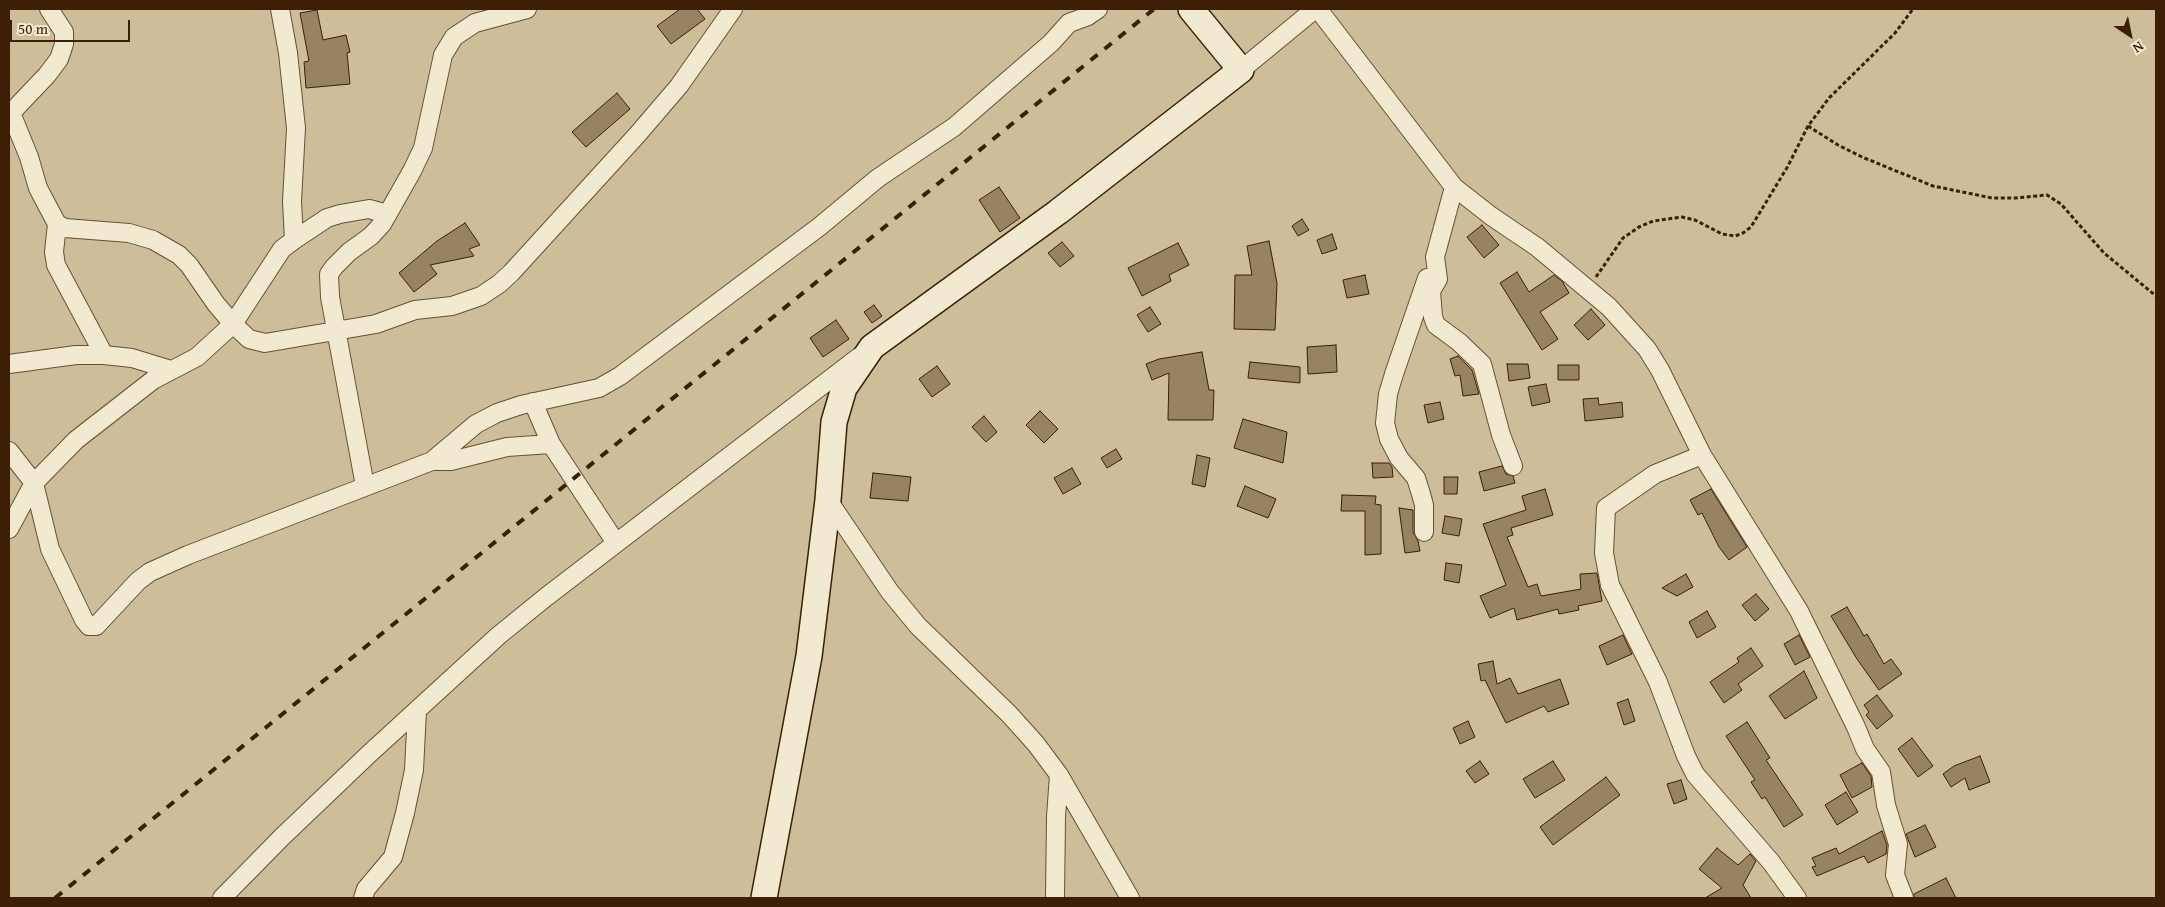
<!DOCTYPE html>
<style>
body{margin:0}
#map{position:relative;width:2165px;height:907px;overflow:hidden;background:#ebdfb7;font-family:"Gentium Book Plus",serif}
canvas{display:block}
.frame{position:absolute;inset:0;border:10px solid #3c1f05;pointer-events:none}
.north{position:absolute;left:2105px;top:10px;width:50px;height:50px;-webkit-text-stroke:4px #f2ead0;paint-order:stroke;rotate:146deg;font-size:14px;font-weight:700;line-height:20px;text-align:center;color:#3c1f05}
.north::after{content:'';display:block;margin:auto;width:18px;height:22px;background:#3c1f05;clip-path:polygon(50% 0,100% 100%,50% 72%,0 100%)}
.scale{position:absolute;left:10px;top:20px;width:120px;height:22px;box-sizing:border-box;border:2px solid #3c1f05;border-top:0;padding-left:6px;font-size:15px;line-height:18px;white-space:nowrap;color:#3c1f05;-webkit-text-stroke:4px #f2ead0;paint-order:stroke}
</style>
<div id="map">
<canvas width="2165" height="907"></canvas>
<div class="frame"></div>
<div class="north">N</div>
<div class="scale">50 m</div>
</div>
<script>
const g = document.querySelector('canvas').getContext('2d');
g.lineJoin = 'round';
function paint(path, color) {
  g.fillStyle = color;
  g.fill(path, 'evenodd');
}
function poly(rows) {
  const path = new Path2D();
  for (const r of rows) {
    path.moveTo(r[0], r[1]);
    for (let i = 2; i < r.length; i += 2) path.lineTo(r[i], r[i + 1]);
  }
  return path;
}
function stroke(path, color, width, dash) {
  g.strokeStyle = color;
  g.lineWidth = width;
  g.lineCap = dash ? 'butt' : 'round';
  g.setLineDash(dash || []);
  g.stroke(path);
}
paint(poly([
 [9,9,2156,9,2156,898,9,898]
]), '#cdbe99');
const building = poly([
 [680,9,697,9,705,19,671,44,657,26,680,9],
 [317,10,323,40,346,35,350,52,347,53,350,84,306,88,304,62,309,61,300,13,317,10],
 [617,93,630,109,586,147,572,132,617,93],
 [999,187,1020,218,1000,232,979,200,999,187],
 [1302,219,1309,230,1298,236,1292,226,1302,219],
 [465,223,480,245,469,249,474,256,430,265,437,274,414,292,399,273,437,241,465,223],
 [1482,225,1499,245,1484,258,1467,237,1482,225],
 [1332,234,1337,249,1322,254,1317,240,1332,234],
 [1269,241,1277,283,1275,330,1234,329,1235,275,1252,275,1247,246,1269,241],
 [1062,242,1074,256,1060,267,1048,253,1062,242],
 [1178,243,1189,265,1169,275,1171,281,1142,296,1128,268,1178,243],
 [1517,272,1529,292,1554,275,1562,281,1569,293,1540,312,1558,339,1542,350,1500,283,1517,272],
 [1365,275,1369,294,1347,298,1343,280,1365,275],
 [874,305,882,316,872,323,864,312,874,305],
 [1150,307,1161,324,1148,332,1137,315,1150,307],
 [1591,309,1605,325,1588,340,1574,325,1591,309],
 [836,320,849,339,823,357,810,338,836,320],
 [1336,345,1337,372,1308,374,1307,347,1336,345],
 [1202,352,1209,390,1214,390,1213,420,1168,420,1169,373,1152,380,1146,364,1159,359,1202,352],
 [1458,356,1472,370,1479,394,1463,396,1460,375,1455,376,1450,359,1458,356],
 [1250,362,1300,367,1300,383,1248,378,1250,362],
 [1507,364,1528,364,1530,378,1509,381,1507,364],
 [1558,365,1579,365,1579,380,1558,380,1558,365],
 [937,366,950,384,932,397,919,379,937,366],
 [1546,384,1550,402,1532,406,1528,387,1546,384],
 [1598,398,1599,405,1622,402,1623,417,1585,421,1583,399,1598,398],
 [1440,402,1444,419,1428,423,1424,405,1440,402],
 [1040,411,1058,429,1044,443,1026,425,1040,411],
 [984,416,997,432,986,442,972,427,984,416],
 [1243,419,1287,432,1283,463,1234,448,1243,419],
 [1116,449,1122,459,1107,468,1101,458,1116,449],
 [1197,455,1210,458,1205,487,1192,484,1197,455],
 [1372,463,1389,463,1392,467,1393,477,1373,478,1372,463],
 [1502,466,1506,474,1513,476,1515,483,1484,491,1479,472,1502,466],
 [1072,468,1081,484,1063,494,1054,478,1072,468],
 [873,473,911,477,908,501,870,498,873,473],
 [1444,477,1458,477,1457,494,1444,494,1444,477],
 [1245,486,1276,499,1268,518,1237,506,1245,486],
 [1545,489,1553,515,1511,528,1513,535,1507,537,1528,587,1537,584,1541,596,1581,589,1580,574,1597,573,1602,601,1578,606,1579,610,1559,614,1558,609,1517,620,1514,608,1490,618,1480,596,1506,585,1483,524,1526,510,1522,496,1545,489],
 [1711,489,1747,547,1729,560,1719,547,1702,513,1698,515,1690,500,1711,489],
 [1342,495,1376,496,1375,504,1381,505,1381,554,1365,555,1365,511,1341,511,1342,495],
 [1399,508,1413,510,1413,532,1418,541,1420,551,1405,553,1399,508],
 [1445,516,1462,519,1459,536,1442,533,1445,516],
 [1446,563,1462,565,1459,583,1444,580,1446,563],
 [1686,574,1693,587,1677,596,1662,588,1686,574],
 [1756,594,1769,609,1755,621,1742,605,1756,594],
 [1847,607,1864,636,1867,634,1884,664,1891,659,1902,674,1879,690,1857,659,1831,616,1847,607],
 [1707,611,1716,627,1697,638,1689,622,1707,611],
 [1623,635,1632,654,1607,665,1599,646,1623,635],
 [1799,635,1810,657,1795,665,1784,644,1799,635],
 [1751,648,1763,666,1738,684,1742,690,1724,703,1710,682,1739,662,1737,658,1751,648],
 [1493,661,1497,684,1510,678,1518,694,1560,679,1569,704,1548,712,1544,706,1506,723,1485,680,1481,681,1478,664,1493,661],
 [1804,671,1817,698,1785,719,1769,696,1804,671],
 [1877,695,1893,716,1877,729,1866,715,1869,712,1864,705,1877,695],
 [1628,699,1635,721,1624,725,1617,703,1628,699],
 [1468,721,1475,737,1460,744,1453,728,1468,721],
 [1747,722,1770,758,1766,760,1803,815,1784,827,1765,797,1762,799,1751,782,1755,780,1726,736,1747,722],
 [1912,738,1933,766,1918,777,1898,749,1912,738],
 [1980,756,1990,782,1969,790,1965,778,1951,787,1943,774,1954,766,1980,756],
 [1480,761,1489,774,1475,783,1466,771,1480,761],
 [1553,761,1565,780,1535,798,1523,779,1553,761],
 [1862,763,1871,776,1872,787,1852,798,1840,775,1862,763],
 [1606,777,1620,795,1553,845,1540,827,1606,777],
 [1681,780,1687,799,1674,804,1667,784,1681,780],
 [1846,792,1858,812,1837,825,1825,805,1846,792],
 [1925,825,1936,847,1915,857,1906,834,1925,825],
 [1882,831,1887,845,1886,854,1868,863,1864,856,1817,876,1812,867,1816,866,1812,858,1836,848,1839,854,1882,831],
 [1717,848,1738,865,1750,854,1756,861,1743,885,1751,898,1705,898,1722,888,1699,869,1717,848],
 [1946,878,1956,898,1914,898,1914,894,1946,878]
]);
paint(building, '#978362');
stroke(building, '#3c1f05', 1);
const street = poly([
 [280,9,288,53,296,128,292,201,294,240],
 [1318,9,1454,187,1435,257,1438,279,1431,291,1433,317,1436,325,1459,342,1482,364,1501,435,1513,466],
 [1241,70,1315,9],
 [11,113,29,157,38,188,57,224,65,228,129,233,153,240,179,255,189,265,216,304,233,324,282,249,294,240,327,218,340,214,369,209,387,214],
 [9,115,47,75,59,59,64,44,64,32,49,9],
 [1454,187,1491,216,1537,247,1609,307,1647,349,1660,370,1702,455,1799,611,1856,727,1865,749,1881,772,1886,805,1898,844,1895,875,1904,898],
 [57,224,54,252,56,265,104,355],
 [9,364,76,355,104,355,132,358,171,370],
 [533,402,551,444,616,543],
 [9,451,34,483,50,549,84,620,89,626,96,626,138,581,150,572,188,555,432,461,476,424,497,413,521,405,599,388,620,376,819,227,878,178,954,127,1051,43,1069,23,1088,16,1098,9],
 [1702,455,1655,474,1606,508,1604,553,1610,585,1658,682,1686,756,1695,774,1771,862,1797,898],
 [432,461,451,461,507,447,551,444],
 [365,486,330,297,329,274,334,267,349,252,371,236,382,224,412,171,423,148,443,55,454,37,475,23,527,9],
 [828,500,890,592,918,626,1009,714,1036,744,1059,775,1130,898],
 [9,529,34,483,76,440,153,380,197,357,233,324,249,339,265,343,376,324,415,310,452,306,481,296,499,284,511,273,637,135,679,86,733,9],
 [1424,532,1424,505,1421,494,1416,478,1399,458,1389,439,1385,423,1388,394,1394,374,1427,278],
 [222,898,282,837,369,754,498,636,546,597,859,357],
 [363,898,366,889,393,857,405,813,414,770,417,710],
 [1055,898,1056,817,1059,775]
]);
const secondary = poly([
 [764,898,809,656,828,500,834,422,844,388,872,347,1058,212,1241,70,1191,9]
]);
stroke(street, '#684f32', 20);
stroke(secondary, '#3c1f05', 28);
stroke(poly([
 [1808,126,1838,145,1862,157,1933,186,1992,198,2015,198,2047,195,2061,204,2104,253,2156,296],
 [1596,277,1623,238,1639,227,1653,221,1682,217,1695,220,1722,234,1735,236,1743,233,1751,227,1788,166,1808,126,1829,98,1895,33,1913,9]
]), '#3c1f05', 3, [4, 2.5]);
stroke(street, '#f2ead0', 18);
stroke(secondary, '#f2ead0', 25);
stroke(poly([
 [55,898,1154,9]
]), '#3c1f05', 4, [9, 9]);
</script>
